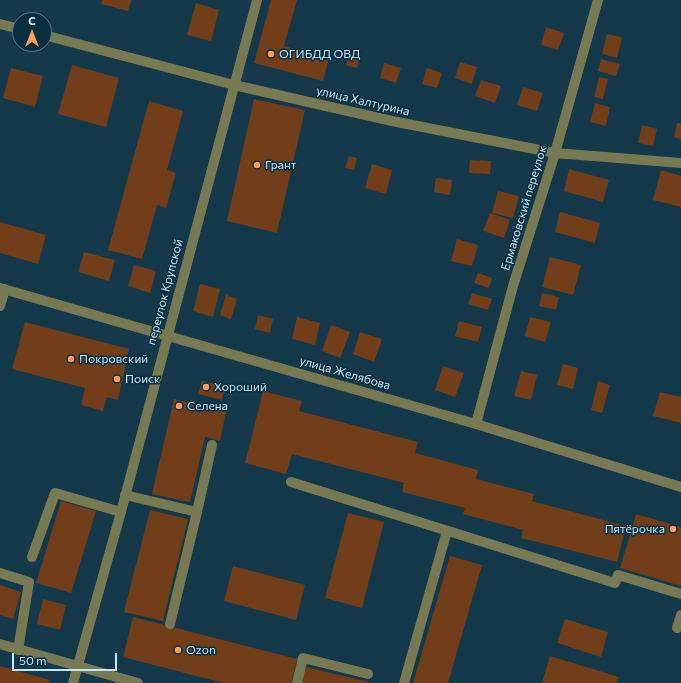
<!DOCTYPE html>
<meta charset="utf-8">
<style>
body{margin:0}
#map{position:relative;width:681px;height:683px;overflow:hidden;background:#13394b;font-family:Commissioner,sans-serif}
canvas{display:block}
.north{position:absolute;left:12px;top:12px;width:40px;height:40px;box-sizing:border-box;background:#062f40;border:1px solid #52798a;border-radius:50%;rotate:0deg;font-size:11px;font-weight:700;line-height:16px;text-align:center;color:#c5e7fa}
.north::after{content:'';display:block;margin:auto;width:14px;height:18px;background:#ff9b5b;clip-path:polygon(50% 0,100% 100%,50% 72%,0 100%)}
.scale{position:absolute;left:12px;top:653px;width:105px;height:18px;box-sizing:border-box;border:2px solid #c5e7fa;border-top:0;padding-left:5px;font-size:12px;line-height:14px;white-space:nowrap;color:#c5e7fa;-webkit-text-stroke:3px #062f40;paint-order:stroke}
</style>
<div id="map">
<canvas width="681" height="683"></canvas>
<div class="north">С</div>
<div class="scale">50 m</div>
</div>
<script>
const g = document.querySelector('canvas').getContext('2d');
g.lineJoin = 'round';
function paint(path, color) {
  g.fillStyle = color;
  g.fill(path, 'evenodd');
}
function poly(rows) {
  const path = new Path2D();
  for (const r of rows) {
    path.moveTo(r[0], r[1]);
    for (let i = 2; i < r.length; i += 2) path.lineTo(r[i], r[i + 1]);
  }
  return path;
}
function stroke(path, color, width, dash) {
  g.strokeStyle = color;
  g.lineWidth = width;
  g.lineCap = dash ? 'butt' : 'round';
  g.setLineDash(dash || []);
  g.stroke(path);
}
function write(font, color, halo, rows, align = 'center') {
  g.font = font + ' Commissioner,sans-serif';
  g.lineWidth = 3;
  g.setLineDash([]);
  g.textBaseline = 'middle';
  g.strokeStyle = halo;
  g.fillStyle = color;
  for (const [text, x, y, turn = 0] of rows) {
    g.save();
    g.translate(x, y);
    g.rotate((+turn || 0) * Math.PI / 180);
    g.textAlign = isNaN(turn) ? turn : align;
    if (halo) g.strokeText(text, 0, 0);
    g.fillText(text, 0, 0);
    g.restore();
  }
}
paint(poly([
 [102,0,131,0,128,11,101,4],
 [271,0,297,0,284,46,329,58,323,81,254,63],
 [196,3,219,10,211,41,187,35],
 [546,27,564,33,558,50,541,45],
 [607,34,622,37,617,58,602,54],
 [351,51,361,54,357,68,346,65],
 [601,59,620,64,616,76,598,71],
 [460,62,477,67,472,84,455,78],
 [384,63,401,68,396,83,380,78],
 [72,65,119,78,106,127,58,114],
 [11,68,43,76,35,107,3,98],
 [427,68,442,73,437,88,422,84],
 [599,77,608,79,603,99,594,97],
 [481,80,501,86,495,103,475,96],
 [523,87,543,93,537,111,517,105],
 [254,99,305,110,277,233,227,221],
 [149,101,183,111,167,170,176,173,166,208,157,205,142,259,108,250],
 [595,103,610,107,606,126,590,122],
 [677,123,681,124,681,139,674,137],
 [642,125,657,129,653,146,638,143],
 [349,156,357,158,354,170,345,168],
 [470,160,491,161,490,174,469,173],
 [372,164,392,170,386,194,365,188],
 [569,169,609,180,603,202,564,191],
 [661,170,681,176,681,207,653,200],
 [436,178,452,180,450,195,434,192],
 [498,191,519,196,513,218,492,213],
 [560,212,600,223,595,243,555,232],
 [490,213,510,220,504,238,483,231],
 [0,222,46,235,38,264,0,253],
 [457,239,478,245,472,266,451,261],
 [84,252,115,260,109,281,78,272],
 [550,257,581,265,573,295,542,287],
 [134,265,156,271,150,293,128,286],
 [478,273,492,278,489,288,474,283],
 [200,284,220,289,213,317,193,311],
 [472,293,492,299,488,310,468,304],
 [542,293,559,297,556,310,539,306],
 [226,295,237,299,231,319,220,315],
 [258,315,273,319,270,333,255,329],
 [297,317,320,323,315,345,292,339],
 [530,317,551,322,545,342,525,336],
 [459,321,482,327,478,342,455,336],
 [25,322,129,349,118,400,107,397,103,411,81,405,85,388,12,369],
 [331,325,350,332,340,358,322,351],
 [360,332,382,339,374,362,353,354],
 [563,364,578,368,573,389,557,385],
 [443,366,464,373,455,397,435,390],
 [521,371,537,375,531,400,514,396],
 [202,381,225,387,222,400,198,394],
 [598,381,610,385,602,413,591,410],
 [263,391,302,401,299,411,418,442,415,453,478,470,476,479,534,494,532,501,626,526,617,562,521,538,523,530,463,514,465,508,402,492,404,483,292,454,286,474,245,463],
 [660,392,681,397,681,423,653,416],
 [174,399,226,412,220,441,205,437,190,502,152,494],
 [61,501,96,511,71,593,36,583],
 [150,510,188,519,163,621,124,612],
 [348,513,384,522,362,608,325,598],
 [636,514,681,527,681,586,620,568],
 [450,556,482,565,448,683,413,683],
 [233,566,305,585,296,620,224,601],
 [0,585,21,592,13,619,0,615],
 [43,599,66,605,60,630,37,624],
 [133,617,297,659,291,683,223,683,123,657],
 [565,619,608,632,601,657,557,643],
 [550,656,619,677,617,683,542,683],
 [0,666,50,680,49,683,0,683],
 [306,667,369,682,369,683,302,683]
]), '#723d19');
stroke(poly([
 [0,24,20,29],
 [44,35,234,85,392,121,555,153,681,163],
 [0,288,476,424,681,487],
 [0,306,5,289],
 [476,424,513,286,555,153,598,0],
 [291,482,615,583,618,575,681,594],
 [125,495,197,512,212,445],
 [32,557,55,493,121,512],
 [0,573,29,582,18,650],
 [170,624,197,512],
 [677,628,681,615],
 [0,644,138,683],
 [73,683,121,512,257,0],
 [297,683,303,658,368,674],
 [404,683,447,531]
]), '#767951', 10);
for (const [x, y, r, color] of [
 [271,54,4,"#ff9b5b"],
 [257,165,4,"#ff9b5b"],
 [71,359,4,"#ff9b5b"],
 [117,379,4,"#ff9b5b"],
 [206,387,4,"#ff9b5b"],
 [179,406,4,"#ff9b5b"],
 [673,529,4,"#ff9b5b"],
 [178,650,4,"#ff9b5b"]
]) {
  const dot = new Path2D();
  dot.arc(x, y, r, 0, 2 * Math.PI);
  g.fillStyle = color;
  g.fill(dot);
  stroke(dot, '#062f40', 1.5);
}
write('12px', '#c5e7fa', '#062f40', [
 ["ОГИБДД ОВД",279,54],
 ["Грант",265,165],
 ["Покровский",79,359],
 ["Поиск",125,379],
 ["Хороший",214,387],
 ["Селена",187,406],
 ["Пятёрочка",665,529,"right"],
 ["Ozon",186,650]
], 'left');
write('12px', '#c5e7fa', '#062f40', [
 ["улица Халтурина",363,101,13],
 ["Ермаковский переулок",524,208,-73],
 ["переулок Крупской",165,292,-75],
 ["улица Желябова",345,373,16]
]);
</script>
